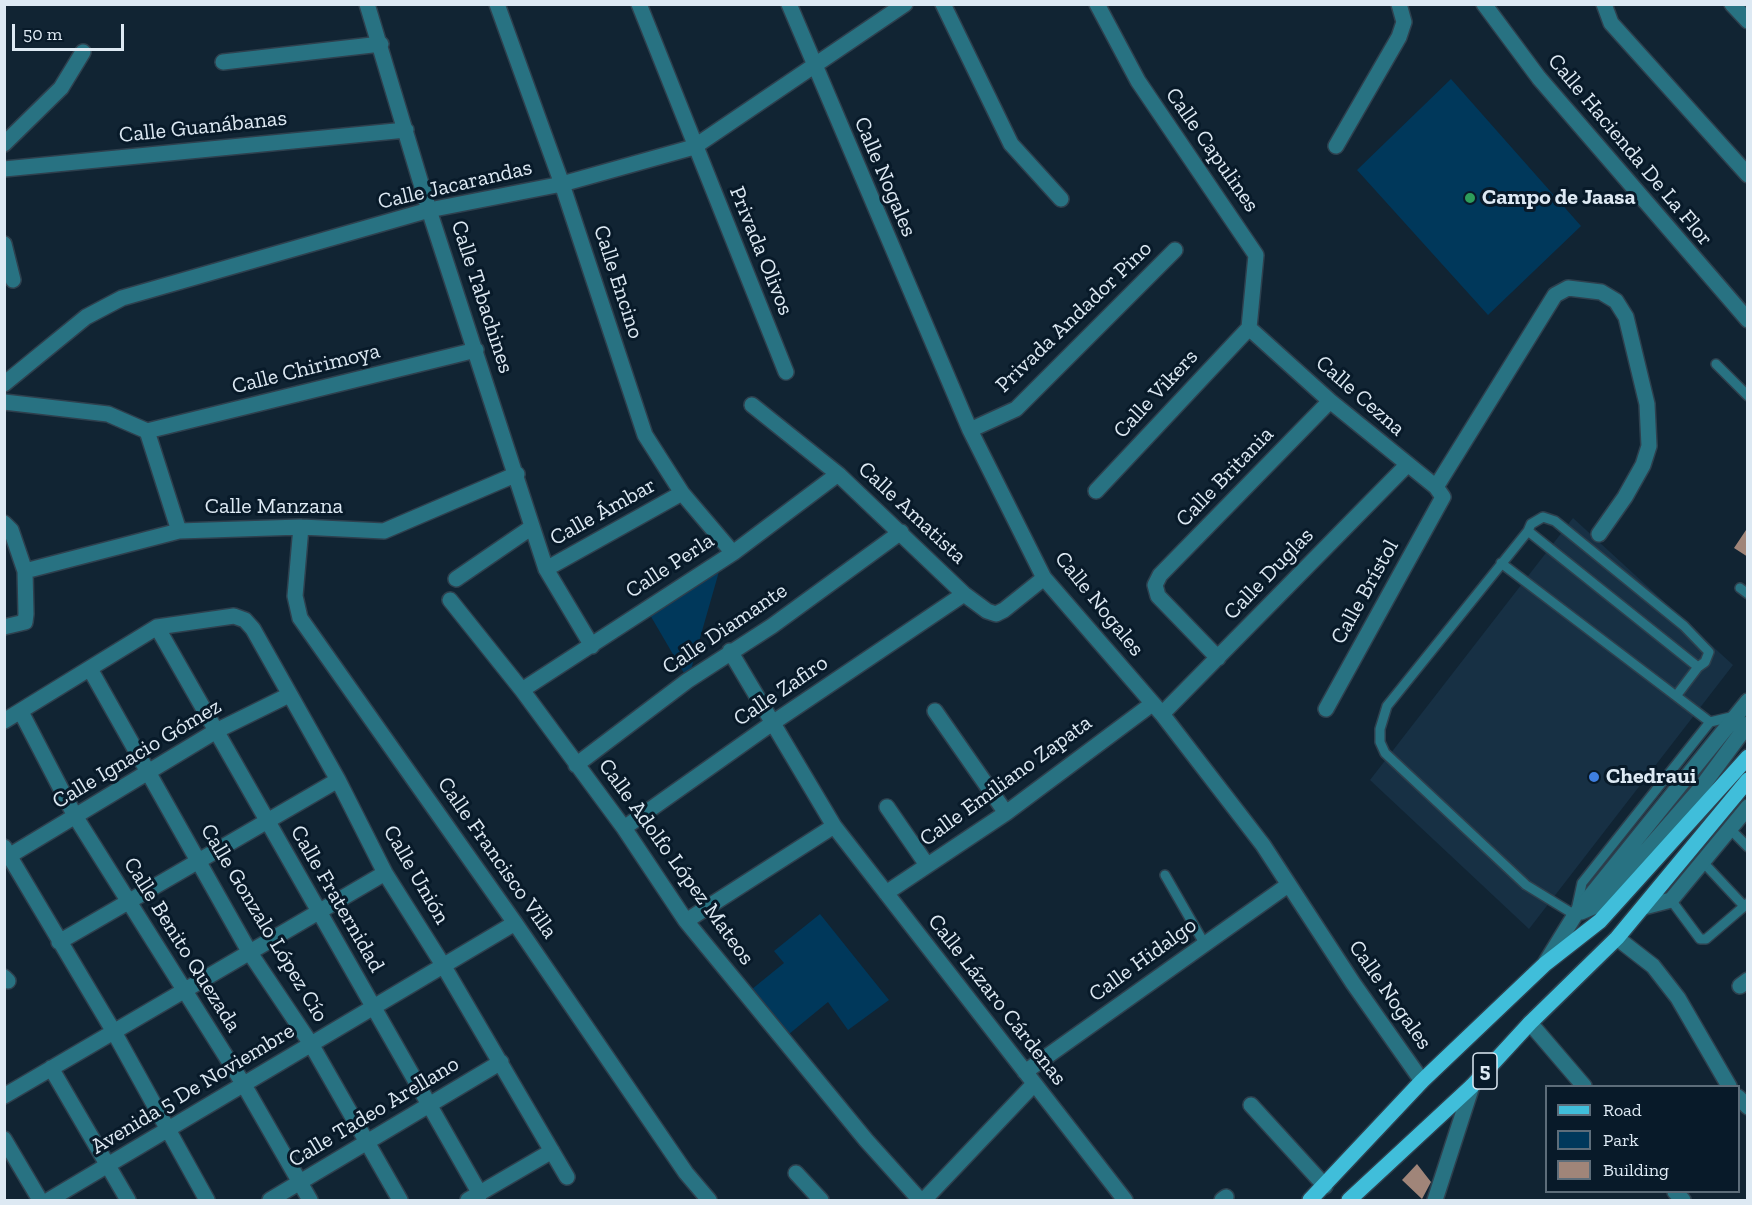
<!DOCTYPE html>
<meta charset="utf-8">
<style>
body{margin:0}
#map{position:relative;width:1752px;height:1205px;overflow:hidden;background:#112433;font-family:"Zilla Slab",serif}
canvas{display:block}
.frame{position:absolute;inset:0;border:6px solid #dde9f3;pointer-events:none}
.legend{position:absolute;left:1545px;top:1085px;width:195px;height:108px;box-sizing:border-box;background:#081a29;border:2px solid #5d6d7a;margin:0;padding:8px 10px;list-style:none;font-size:18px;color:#dde9f3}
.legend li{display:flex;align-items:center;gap:12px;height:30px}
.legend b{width:30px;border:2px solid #5d6d7a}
.scale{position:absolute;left:12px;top:24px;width:112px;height:27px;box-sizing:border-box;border:3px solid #dde9f3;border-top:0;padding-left:8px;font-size:18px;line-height:21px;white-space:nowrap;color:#dde9f3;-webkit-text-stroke:4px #081a29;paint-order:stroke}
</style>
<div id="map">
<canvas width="1752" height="1205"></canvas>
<div class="frame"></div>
<ul class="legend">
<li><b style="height:8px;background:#40beda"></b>Road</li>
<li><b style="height:16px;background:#00385b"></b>Park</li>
<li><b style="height:16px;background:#a08579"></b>Building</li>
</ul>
<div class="scale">50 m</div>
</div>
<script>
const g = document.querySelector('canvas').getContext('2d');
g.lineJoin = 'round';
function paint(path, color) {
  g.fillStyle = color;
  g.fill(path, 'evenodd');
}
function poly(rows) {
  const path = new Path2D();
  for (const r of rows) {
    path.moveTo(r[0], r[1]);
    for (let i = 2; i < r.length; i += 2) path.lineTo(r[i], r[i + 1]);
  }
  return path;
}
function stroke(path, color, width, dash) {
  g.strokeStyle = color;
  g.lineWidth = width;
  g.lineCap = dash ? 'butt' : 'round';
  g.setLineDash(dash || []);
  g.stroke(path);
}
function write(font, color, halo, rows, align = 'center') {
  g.font = font + ' "Zilla Slab",serif';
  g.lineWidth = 6;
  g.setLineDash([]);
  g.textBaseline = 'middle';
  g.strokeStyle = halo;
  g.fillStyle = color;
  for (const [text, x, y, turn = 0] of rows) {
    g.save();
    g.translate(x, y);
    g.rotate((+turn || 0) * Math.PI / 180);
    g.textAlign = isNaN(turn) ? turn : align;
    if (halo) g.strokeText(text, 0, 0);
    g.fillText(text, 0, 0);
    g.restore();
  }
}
paint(poly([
 [1573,518,1733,665,1529,929,1370,780]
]), '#173044');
paint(poly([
 [1451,79,1581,226,1488,315,1357,170],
 [722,561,688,680,646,608],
 [820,914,889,1000,848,1030,828,1002,783,1039,746,994,784,963,774,951]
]), '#00385b');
paint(poly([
 [1748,527,1748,557,1734,548],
 [1417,1164,1431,1182,1422,1199,1402,1180]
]), '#a08579');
const service = poly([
 [1716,364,1748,396],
 [1528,531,1698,667],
 [1501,563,1676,696],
 [1740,588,1748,594],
 [1710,722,1676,696,1698,667,1705,662,1709,652,1684,626,1555,521,1543,517,1531,524,1528,531,1387,706,1380,729,1380,742,1385,753,1526,885,1575,915,1582,883,1710,722,1735,716],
 [1729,828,1748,847],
 [1701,860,1744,906],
 [1165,875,1204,943],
 [1671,900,1700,939,1706,939,1748,903]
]);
const minor = poly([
 [367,4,429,210,546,569,592,646],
 [497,4,562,184,645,435,682,493,733,553],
 [639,4,786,372],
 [789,4,970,430,1044,578,1162,714,1263,845,1353,983,1422,1081],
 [943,4,1011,144,1061,199],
 [1097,4,1138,81,1256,255,1249,328],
 [1484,4,1539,78,1748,320],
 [1604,4,1611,23,1748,175],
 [1732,4,1748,21],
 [223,62,381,44],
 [4,144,61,88,83,52],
 [1336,146,1399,37,1404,22,1399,4],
 [4,169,406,130],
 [4,244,13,280],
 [1249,328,1330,401,1436,487,1443,497,1326,709],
 [4,384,86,317,122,298,429,210,562,184,694,147,905,4],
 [4,402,108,414,147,431,179,531],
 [752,405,838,474,964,594,987,611,996,614,1004,610,1044,578],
 [970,430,1016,409,1175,250],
 [147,431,476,350],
 [1436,487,1555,295,1568,288,1601,292,1616,301,1626,317,1647,404,1649,446,1643,465,1625,497,1599,534],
 [1096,491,1249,328],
 [4,523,11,530,25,571,26,614,25,622,4,627],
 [301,527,295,596,300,618,515,923,686,1173,709,1200],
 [546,569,682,493],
 [25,571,179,531,301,527,384,531,517,474],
 [456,579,532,527],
 [450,600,522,690,624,828,686,921,866,1140,920,1200],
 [157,627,480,1194],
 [730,651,834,826,1125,1200],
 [1218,658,1158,596,1155,585,1160,575,1330,401],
 [90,669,250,953,311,1044,400,1200],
 [522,690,733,553,838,474],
 [935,711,1006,813],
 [21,712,75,816,244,1085,310,1200],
 [1162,714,1407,465],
 [4,721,157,627,234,616,245,620,253,629,338,780,385,873,443,965,567,1177],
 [576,765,687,681,772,626,901,532],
 [887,807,927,865],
 [624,828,771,724,964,594],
 [4,847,114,1032,207,1200],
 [9,856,216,731,289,695],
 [886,893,1006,813,1152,704],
 [686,921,834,826],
 [1617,938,1653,966,1678,998,1729,1086],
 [59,942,338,780],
 [4,977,8,981],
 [1740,986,1748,980],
 [1530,1023,1584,1086],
 [51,1068,128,1200],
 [1025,1072,1288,885],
 [4,1096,385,873],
 [1738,1097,1748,1107],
 [1251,1105,1325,1186],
 [4,1139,40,1200],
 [796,1173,821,1200],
 [1675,1192,1683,1200],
 [49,1200,515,923],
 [270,1200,501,1062],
 [468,1200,552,1151],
 [924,1200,1034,1084],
 [1222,1200,1226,1197]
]);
const tertiary = poly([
 [1644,907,1671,900,1748,807],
 [1581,912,1600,904,1700,789,1748,724],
 [1546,962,1575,915,1748,701],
 [1435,1200,1472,1086]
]);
const primary = poly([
 [1310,1200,1422,1081,1545,964,1600,921,1748,757],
 [1349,1200,1472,1086,1530,1023,1617,938,1748,780]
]);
stroke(service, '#2e404e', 12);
stroke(minor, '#2e404e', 18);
stroke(tertiary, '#2e404e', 18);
stroke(primary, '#2e404e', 18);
stroke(service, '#287282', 9);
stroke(minor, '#287282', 15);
stroke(tertiary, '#287282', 15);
stroke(primary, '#40beda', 15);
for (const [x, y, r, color] of [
 [1470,198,6,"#2e9e5b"],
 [1594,777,6,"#3f7fe0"]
]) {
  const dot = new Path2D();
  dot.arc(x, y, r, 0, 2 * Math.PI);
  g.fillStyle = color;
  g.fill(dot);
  stroke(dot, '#081a29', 2);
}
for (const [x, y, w] of [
 [1485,1071,24]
]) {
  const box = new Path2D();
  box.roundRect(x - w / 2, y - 18, w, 36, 4.5);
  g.fillStyle = '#081a29';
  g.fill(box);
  stroke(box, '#dde9f3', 1.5);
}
write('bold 21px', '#dde9f3', null, [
 ["5",1485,1071]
]);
write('22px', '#dde9f3', '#081a29', [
 ["Calle Guanábanas",203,127,-6],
 ["Calle Capulines",1212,150,55],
 ["Calle Hacienda De La Flor",1630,150,50],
 ["Calle Nogales",885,177,67],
 ["Calle Jacarandas",455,185,-13],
 ["Privada Olivos",761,251,68],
 ["Calle Encino",618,282,72],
 ["Calle Tabachines",482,297,72],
 ["Privada Andador Pino",1074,317,-44],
 ["Calle Chirimoya",306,369,-14],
 ["Calle Vikers",1156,394,-47],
 ["Calle Cezna",1360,396,41],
 ["Calle Britania",1225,477,-46],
 ["Calle Manzana",274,507],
 ["Calle Ámbar",603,512,-29],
 ["Calle Amatista",912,513,43],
 ["Calle Perla",670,566,-33],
 ["Calle Duglas",1269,574,-46],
 ["Calle Brístol",1365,592,-61],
 ["Calle Nogales",1099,604,51],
 ["Calle Diamante",725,629,-34],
 ["Calle Zafiro",781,691,-34],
 ["Calle Ignacio Gómez",137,754,-31],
 ["Calle Emiliano Zapata",1006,781,-36],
 ["Calle Francisco Villa",497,858,55],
 ["Calle Adolfo López Mateos",676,862,54],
 ["Calle Unión",416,875,60],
 ["Calle Fraternidad",337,899,60],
 ["Calle Gonzalo López Cío",264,923,59],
 ["Calle Benito Quezada",182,945,58],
 ["Calle Hidalgo",1143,960,-36],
 ["Calle Nogales",1390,995,55],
 ["Calle Lázaro Cárdenas",997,1000,52],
 ["Avenida 5 De Noviembre",193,1089,-31],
 ["Calle Tadeo Arellano",374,1112,-31]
]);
write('bold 22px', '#dde9f3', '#081a29', [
 ["Campo de Jaasa",1482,198],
 ["Chedraui",1606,777]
], 'left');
</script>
